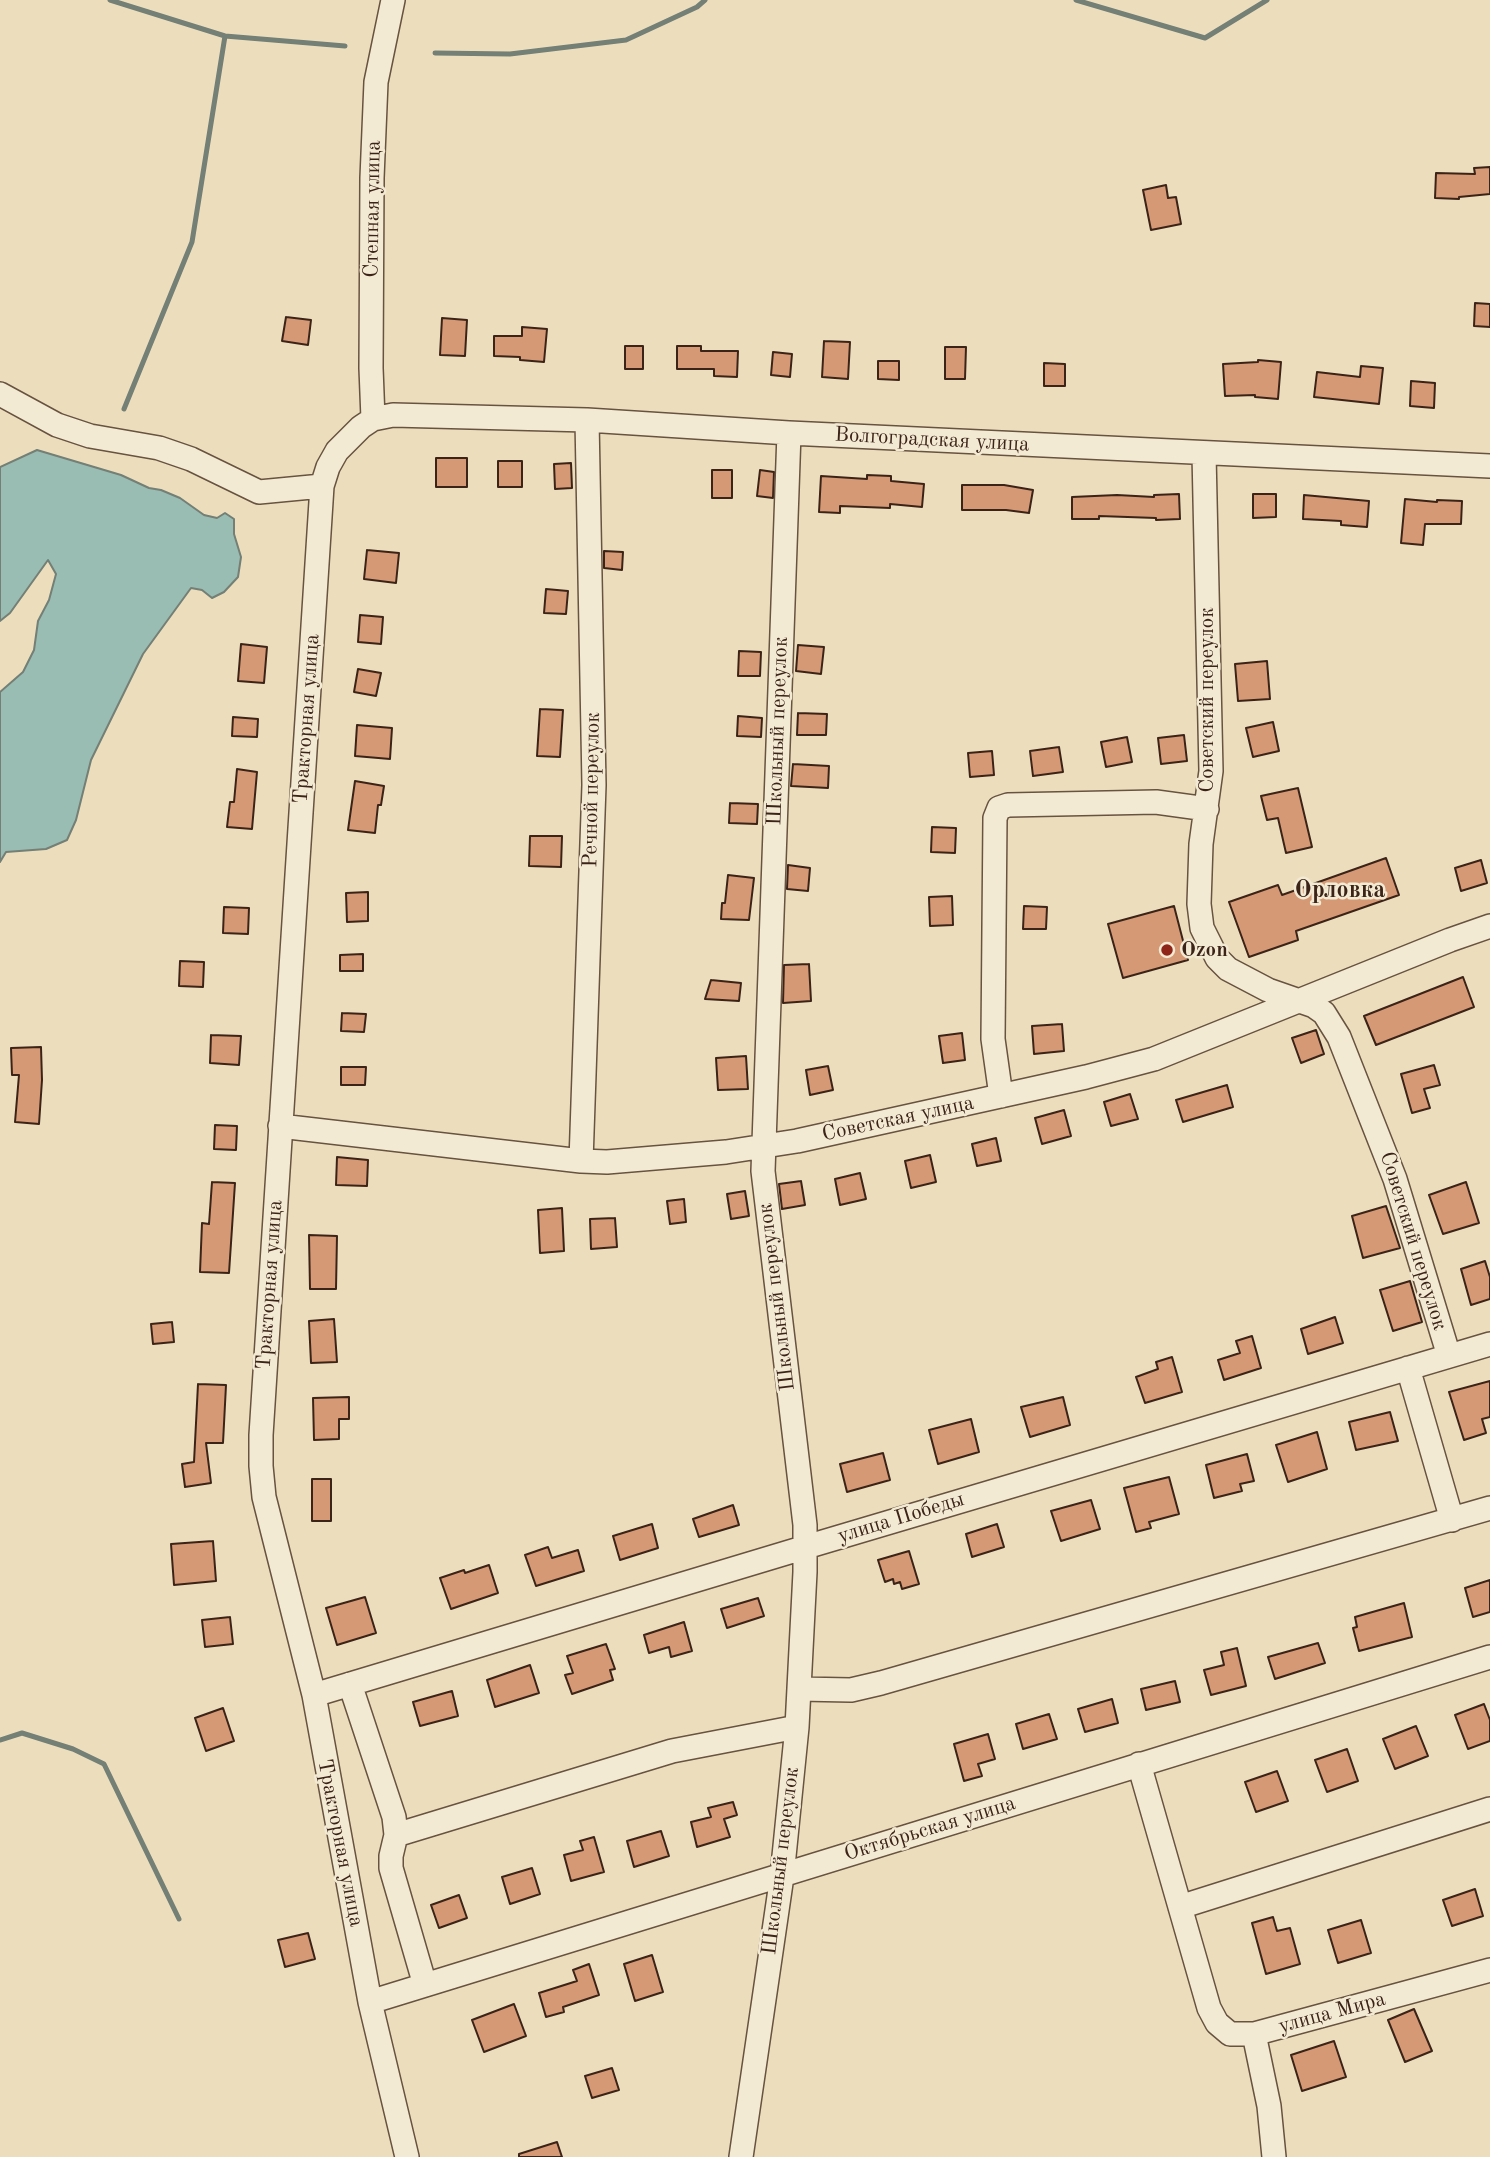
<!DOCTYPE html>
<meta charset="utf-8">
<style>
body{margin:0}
canvas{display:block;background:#ecdebd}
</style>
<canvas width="1490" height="2157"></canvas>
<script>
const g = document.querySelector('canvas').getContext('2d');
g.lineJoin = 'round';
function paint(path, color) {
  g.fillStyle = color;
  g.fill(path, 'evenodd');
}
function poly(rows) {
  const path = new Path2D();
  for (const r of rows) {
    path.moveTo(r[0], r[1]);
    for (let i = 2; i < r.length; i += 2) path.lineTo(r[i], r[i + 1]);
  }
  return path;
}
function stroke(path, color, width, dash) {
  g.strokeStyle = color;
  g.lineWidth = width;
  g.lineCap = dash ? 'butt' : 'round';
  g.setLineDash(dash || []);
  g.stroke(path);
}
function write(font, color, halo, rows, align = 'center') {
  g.font = font + ' "Old Standard TT",serif';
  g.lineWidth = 5;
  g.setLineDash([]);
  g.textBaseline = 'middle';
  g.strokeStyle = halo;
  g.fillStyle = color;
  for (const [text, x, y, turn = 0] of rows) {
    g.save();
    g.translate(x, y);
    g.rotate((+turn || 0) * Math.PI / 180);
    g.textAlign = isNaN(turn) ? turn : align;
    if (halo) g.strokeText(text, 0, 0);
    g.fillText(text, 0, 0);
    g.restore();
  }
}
const water = poly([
 [37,450,121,475,149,488,161,490,180,498,204,515,217,518,225,513,234,519,234,534,241,557,238,577,224,592,212,598,202,590,191,588,143,654,91,760,76,820,67,840,46,849,6,852,0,862,0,692,23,672,34,650,38,621,49,600,56,574,48,560,10,613,0,621,0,467,37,450]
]);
paint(water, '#99bcb3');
stroke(water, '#747f75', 2);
stroke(poly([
 [110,0,225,36,345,46],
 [1076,0,1205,38,1267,0],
 [435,53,510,54,626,40,697,7,705,0],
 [124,409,192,242,225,36],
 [0,1740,22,1733,73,1749,104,1764,179,1919]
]), '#747f75', 5);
const building = poly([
 [1490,167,1490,194,1459,197,1459,199,1435,198,1436,173,1475,174,1474,168,1490,167],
 [1166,185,1168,198,1176,197,1181,224,1151,230,1143,190,1166,185],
 [1475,303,1490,304,1490,327,1474,326,1475,303],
 [286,317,311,320,308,345,282,341,286,317],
 [442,318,467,320,465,356,440,355,442,318],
 [522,327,547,329,544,362,520,360,520,357,494,356,494,336,522,336,522,327],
 [824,341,850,342,848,379,822,377,824,341],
 [625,346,643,346,643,369,625,369,625,346],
 [677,346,701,346,701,351,738,351,737,377,714,376,714,369,677,369,677,346],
 [945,347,966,347,965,379,945,379,945,347],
 [773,352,792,354,790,377,771,375,773,352],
 [1258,360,1281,362,1278,399,1255,397,1255,395,1225,396,1223,364,1258,362,1258,360],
 [878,361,899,361,899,380,878,379,878,361],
 [1044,363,1065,364,1065,386,1044,386,1044,363],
 [1361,366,1383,368,1379,404,1314,397,1317,372,1360,377,1361,366],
 [1411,381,1435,383,1434,408,1410,406,1411,381],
 [436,458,467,458,467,487,436,487,436,458],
 [498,461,522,461,522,487,498,487,498,461],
 [571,463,572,488,555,489,554,464,571,463],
 [712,470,732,470,732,498,712,498,712,470],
 [760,470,774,472,773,498,757,496,760,470],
 [867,475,891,476,891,481,924,484,922,507,890,504,890,508,840,506,840,513,819,512,821,476,867,479,867,475],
 [962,485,1004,485,1033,490,1029,513,1006,510,962,510,962,485],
 [1179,494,1180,519,1156,520,1156,518,1099,516,1099,519,1072,519,1072,497,1117,495,1154,497,1154,495,1179,494],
 [1253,494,1276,494,1276,517,1253,518,1253,494],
 [1304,495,1369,501,1367,527,1341,525,1341,521,1303,519,1304,495],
 [1405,499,1437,502,1437,500,1462,501,1461,524,1425,524,1423,545,1401,543,1405,499],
 [367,550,399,553,396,583,364,579,367,550],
 [604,551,623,552,622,570,604,568,604,551],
 [546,589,568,591,566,614,544,613,546,589],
 [360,615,383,617,381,644,358,642,360,615],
 [241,644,267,647,264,683,238,681,241,644],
 [798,645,824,647,821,674,796,671,798,645],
 [739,651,761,652,760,676,738,676,739,651],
 [1267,661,1270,699,1238,701,1235,664,1267,661],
 [358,669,381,673,376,696,354,692,358,669],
 [540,709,563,710,560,757,537,756,540,709],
 [798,713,827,714,826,735,797,735,798,713],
 [738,716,762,718,761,737,737,736,738,716],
 [233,717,258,719,257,737,232,736,233,717],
 [1273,722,1279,751,1253,757,1246,728,1273,722],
 [357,725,392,728,390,759,355,756,357,725],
 [1184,735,1187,761,1161,764,1158,738,1184,735],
 [1127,737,1132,762,1106,767,1101,742,1127,737],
 [1059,747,1063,772,1033,776,1030,751,1059,747],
 [992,751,994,775,970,777,968,753,992,751],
 [793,764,829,766,828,788,791,786,793,764],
 [237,769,257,772,252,829,227,827,230,802,234,802,237,769],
 [355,781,384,786,381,805,378,805,375,833,348,830,355,781],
 [1298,788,1312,847,1286,853,1278,818,1267,820,1261,796,1298,788],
 [730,803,758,804,757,824,729,823,730,803],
 [932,827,956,828,955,853,931,852,932,827],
 [530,836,562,836,561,867,529,866,530,836],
 [1386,858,1399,895,1296,931,1298,940,1249,957,1229,902,1278,885,1282,895,1386,858],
 [1481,860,1487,883,1461,891,1455,868,1481,860],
 [788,865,810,868,808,891,787,889,788,865],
 [728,875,754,878,749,920,721,919,722,903,725,903,728,875],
 [368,892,368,921,347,922,346,893,368,892],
 [952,896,953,925,930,926,929,897,952,896],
 [1024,906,1047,907,1046,929,1023,929,1024,906],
 [1174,906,1188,960,1123,978,1108,924,1174,906],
 [224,907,249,908,248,934,223,933,224,907],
 [363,954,363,971,340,971,340,955,363,954],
 [180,961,204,962,203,987,179,986,180,961],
 [809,964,811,1001,783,1003,784,965,809,964],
 [1463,977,1474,1007,1376,1045,1364,1016,1463,977],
 [711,980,741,983,739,1001,705,999,711,980],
 [342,1013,366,1014,364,1032,341,1031,342,1013],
 [1062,1024,1064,1051,1034,1054,1032,1026,1062,1024],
 [1316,1030,1324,1054,1301,1063,1292,1038,1316,1030],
 [962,1033,965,1060,943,1063,939,1036,962,1033],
 [211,1035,241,1036,239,1065,210,1063,211,1035],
 [41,1047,42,1080,39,1124,15,1122,19,1075,12,1075,11,1048,41,1047],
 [746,1056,748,1089,718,1090,716,1058,746,1056],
 [1434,1065,1440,1085,1424,1089,1430,1108,1412,1113,1401,1074,1434,1065],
 [828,1066,833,1090,810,1095,806,1070,828,1066],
 [341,1067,366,1067,365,1085,341,1085,341,1067],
 [1227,1085,1233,1107,1183,1122,1176,1100,1227,1085],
 [1130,1094,1138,1119,1111,1126,1104,1102,1130,1094],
 [1064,1110,1071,1136,1042,1144,1035,1118,1064,1110],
 [215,1125,237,1126,236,1150,214,1149,215,1125],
 [996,1138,1001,1161,977,1166,972,1144,996,1138],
 [930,1155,936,1182,911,1188,905,1161,930,1155],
 [337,1157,368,1160,367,1186,336,1185,337,1157],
 [860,1173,866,1199,840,1205,835,1179,860,1173],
 [801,1181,805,1205,782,1209,779,1184,801,1181],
 [212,1182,235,1183,229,1273,200,1272,202,1223,209,1224,212,1182],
 [1466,1182,1479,1223,1443,1234,1429,1195,1466,1182],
 [745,1191,749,1216,731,1219,727,1194,745,1191],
 [684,1199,686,1222,670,1224,667,1201,684,1199],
 [1386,1206,1400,1248,1363,1258,1352,1216,1386,1206],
 [562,1208,564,1251,540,1253,538,1210,562,1208],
 [615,1218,617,1247,591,1249,590,1219,615,1218],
 [309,1235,337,1236,336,1289,310,1289,309,1235],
 [1485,1261,1490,1277,1490,1299,1471,1305,1461,1269,1485,1261],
 [1410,1281,1422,1322,1393,1331,1380,1290,1410,1281],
 [1335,1317,1343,1343,1308,1354,1301,1329,1335,1317],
 [334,1319,337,1362,311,1363,309,1321,334,1319],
 [172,1322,174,1342,153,1344,151,1324,172,1322],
 [1252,1336,1261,1368,1224,1380,1218,1360,1240,1353,1236,1341,1252,1336],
 [1172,1357,1182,1392,1145,1403,1136,1377,1158,1369,1156,1362,1172,1357],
 [1490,1381,1490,1417,1482,1419,1486,1433,1464,1440,1449,1392,1490,1381],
 [198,1384,226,1385,223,1443,206,1443,211,1483,185,1487,182,1464,194,1462,198,1384],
 [349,1397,349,1419,339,1419,339,1439,314,1440,313,1398,349,1397],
 [1063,1397,1070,1425,1030,1437,1021,1407,1063,1397],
 [1390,1412,1398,1441,1356,1450,1349,1422,1390,1412],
 [971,1419,979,1452,938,1464,929,1430,971,1419],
 [1317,1432,1327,1469,1288,1482,1276,1445,1317,1432],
 [883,1453,890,1480,847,1492,840,1464,883,1453],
 [1247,1454,1254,1481,1240,1484,1242,1491,1214,1498,1206,1465,1247,1454],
 [1169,1477,1179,1514,1149,1522,1151,1528,1136,1532,1124,1488,1169,1477],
 [312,1479,331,1479,331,1521,312,1521,312,1479],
 [1091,1500,1100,1529,1061,1541,1051,1511,1091,1500],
 [733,1505,739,1525,699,1537,693,1519,733,1505],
 [652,1524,658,1548,620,1560,613,1536,652,1524],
 [997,1524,1004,1547,972,1557,966,1534,997,1524],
 [213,1541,216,1581,174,1585,171,1544,213,1541],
 [548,1547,552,1558,578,1550,584,1571,536,1586,525,1555,548,1547],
 [909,1551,919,1584,902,1589,900,1582,894,1584,893,1579,885,1582,878,1560,909,1551],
 [489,1565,498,1593,451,1609,440,1578,464,1570,465,1573,489,1565],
 [1490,1580,1490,1612,1473,1617,1465,1588,1490,1580],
 [365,1597,376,1633,337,1645,326,1608,365,1597],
 [758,1598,764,1616,727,1628,721,1609,758,1598],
 [1404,1603,1412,1637,1359,1651,1353,1628,1357,1627,1355,1617,1404,1603],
 [230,1617,233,1644,205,1647,202,1620,230,1617],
 [684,1622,692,1651,671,1657,669,1647,649,1653,644,1635,684,1622],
 [1318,1643,1325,1663,1275,1679,1268,1657,1318,1643],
 [606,1644,615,1669,610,1670,613,1680,572,1694,565,1675,573,1673,567,1656,606,1644],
 [1237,1648,1246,1686,1211,1695,1204,1670,1224,1665,1221,1652,1237,1648],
 [530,1665,539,1693,495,1707,487,1680,530,1665],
 [1175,1681,1180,1702,1146,1710,1141,1689,1175,1681],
 [452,1691,458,1716,420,1726,413,1702,452,1691],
 [1112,1699,1118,1723,1085,1732,1078,1709,1112,1699],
 [1484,1704,1490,1720,1490,1741,1468,1749,1455,1715,1484,1704],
 [223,1708,234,1741,206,1751,195,1718,223,1708],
 [1049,1714,1057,1739,1023,1749,1016,1724,1049,1714],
 [1416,1726,1428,1756,1395,1769,1383,1739,1416,1726],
 [988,1734,995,1759,978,1764,982,1776,964,1781,954,1744,988,1734],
 [1347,1749,1358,1781,1327,1792,1315,1760,1347,1749],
 [1277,1771,1288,1801,1256,1812,1245,1782,1277,1771],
 [733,1802,737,1815,724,1819,730,1837,697,1847,691,1822,711,1817,708,1808,733,1802],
 [661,1831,669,1856,634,1867,627,1841,661,1831],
 [594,1837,604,1872,571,1881,564,1855,583,1850,580,1841,594,1837],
 [532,1868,540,1894,510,1904,502,1877,532,1868],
 [1475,1889,1483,1916,1452,1926,1443,1900,1475,1889],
 [459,1895,467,1918,439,1928,431,1905,459,1895],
 [1273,1917,1277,1931,1290,1928,1300,1964,1266,1974,1252,1923,1273,1917],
 [1361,1920,1371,1953,1338,1963,1328,1930,1361,1920],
 [308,1933,315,1959,285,1967,278,1940,308,1933],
 [652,1955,663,1992,635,2001,624,1964,652,1955],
 [589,1964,599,1995,563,2007,564,2012,546,2017,539,1993,577,1981,573,1970,589,1964],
 [514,2004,526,2036,484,2052,472,2020,514,2004],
 [1414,2009,1432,2051,1405,2062,1388,2020,1414,2009],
 [1334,2041,1346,2077,1302,2091,1291,2055,1334,2041],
 [612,2068,619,2090,592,2098,585,2076,612,2068],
 [557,2142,562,2157,519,2157,519,2154,557,2142]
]);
paint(building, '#d59975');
stroke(building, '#3c2317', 2);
const minor = poly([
 [0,394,57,425,90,436,159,448,191,459,259,492,322,486],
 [373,419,371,368,372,178,376,82,393,0],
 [1204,454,1211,771,1201,844,1199,904,1202,928,1217,958,1228,969,1268,990,1314,1006,1324,1013,1339,1037,1395,1179,1449,1356],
 [1001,1096,993,1039,995,818,999,808,1008,805,1156,802,1207,809],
 [280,1126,581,1161,607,1162,726,1152,797,1141,1086,1077,1154,1059,1450,940,1490,926],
 [581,1161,594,785,587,420],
 [1408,1368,1452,1520],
 [350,1684,394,1817,396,1835,391,1856,391,1868,425,1985],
 [799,1689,851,1690,881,1683,1490,1508],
 [314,1695,806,1547,1490,1344],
 [1139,1764,1209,2008,1217,2023,1230,2034,1254,2034,1490,1970],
 [396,1835,672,1751,797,1727],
 [1180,1907,1490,1809],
 [370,2002,1490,1657],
 [1254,2034,1269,2106,1274,2157],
 [407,2157,370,2002,314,1695,264,1497,261,1466,261,1435,322,486,328,467,337,451,361,427,373,419,393,415,587,420,789,433,1490,466],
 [741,2157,782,1876,797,1727,805,1572,805,1525,763,1171,789,433]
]);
stroke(minor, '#685240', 26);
stroke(minor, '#f3ead4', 23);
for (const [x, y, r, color] of [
 [1167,950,7,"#8f2418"]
]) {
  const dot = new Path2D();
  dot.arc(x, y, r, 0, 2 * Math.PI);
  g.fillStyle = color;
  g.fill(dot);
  stroke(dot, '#f3ead4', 2.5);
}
write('21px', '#3c2317', '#f3ead4', [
 ["Степная улица",373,209,-89],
 ["Волгоградская улица",932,440,3],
 ["Советский переулок",1207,700,-90],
 ["Тракторная улица",307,719,-86],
 ["Школьный переулок",778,731,-88],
 ["Речной переулок",592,790,-89],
 ["Советская улица",898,1119,-12],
 ["Советский переулок",1413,1241,73],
 ["Тракторная улица",270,1285,-86],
 ["Школьный переулок",777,1297,-97],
 ["улица Победы",901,1518,-17],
 ["Октябрьская улица",930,1829,-17],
 ["Тракторная улица",340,1843,79],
 ["Школьный переулок",781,1861,-83],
 ["улица Мира",1332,2013,-15]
]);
write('bold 21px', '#3c2317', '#f3ead4', [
 ["Ozon",1181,950]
], 'left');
write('bold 24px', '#3c2317', '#f3ead4', [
 ["Орловка",1340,891]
]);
</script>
